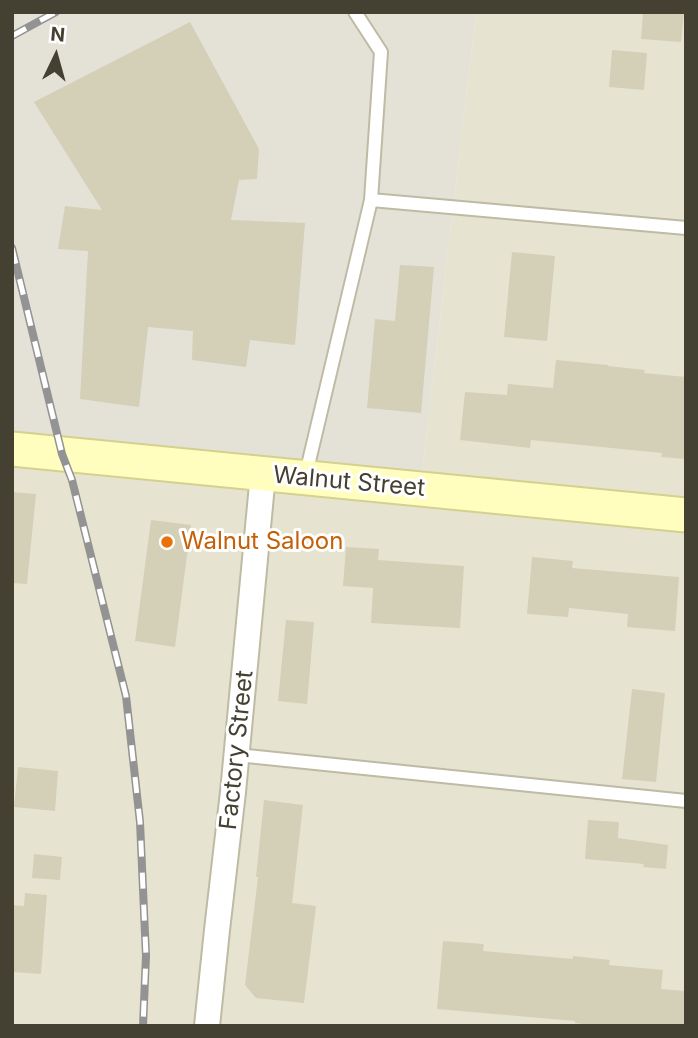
<!DOCTYPE html>
<style>
body{margin:0}
#map{position:relative;width:698px;height:1038px;overflow:hidden;background:#f2f1e2;font-family:Inter,sans-serif}
canvas{display:block}
.frame{position:absolute;inset:0;border:14px solid #444132;pointer-events:none}
.north{position:absolute;left:21px;top:21px;width:70px;height:70px;-webkit-text-stroke:5px #fff;paint-order:stroke;rotate:5deg;font-size:19px;font-weight:700;line-height:28px;text-align:center;color:#444132}
.north::after{content:'';display:block;margin:auto;width:24px;height:32px;background:#444132;clip-path:polygon(50% 0,100% 100%,50% 72%,0 100%)}
</style>
<div id="map">
<canvas width="698" height="1038"></canvas>
<div class="frame"></div>
<div class="north">N</div>
</div>
<script>
const g = document.querySelector('canvas').getContext('2d');
g.lineJoin = 'round';
function paint(path, color) {
  g.fillStyle = color;
  g.fill(path, 'evenodd');
}
function poly(rows) {
  const path = new Path2D();
  for (const r of rows) {
    path.moveTo(r[0], r[1]);
    for (let i = 2; i < r.length; i += 2) path.lineTo(r[i], r[i + 1]);
  }
  return path;
}
function stroke(path, color, width, dash) {
  g.strokeStyle = color;
  g.lineWidth = width;
  g.lineCap = dash ? 'butt' : 'round';
  g.setLineDash(dash || []);
  g.stroke(path);
}
function write(font, color, halo, rows, align = 'center') {
  g.font = font + ' Inter,sans-serif';
  g.lineWidth = 6;
  g.setLineDash([]);
  g.textBaseline = 'middle';
  g.strokeStyle = halo;
  g.fillStyle = color;
  for (const [text, x, y, turn = 0] of rows) {
    g.save();
    g.translate(x, y);
    g.rotate((+turn || 0) * Math.PI / 180);
    g.textAlign = isNaN(turn) ? turn : align;
    if (halo) g.strokeText(text, 0, 0);
    g.fillText(text, 0, 0);
    g.restore();
  }
}
paint(poly([
 [476,12,686,12,686,1026,12,1026,12,449,420,489]
]), '#e6e4d0');
paint(poly([
 [12,12,476,12,420,489,12,449]
]), '#e4e1d7');
paint(poly([
 [643,12,684,12,681,42,641,39],
 [190,22,259,149,257,179,239,180,231,220,305,223,295,345,250,340,246,367,192,360,193,331,148,327,139,407,80,399,88,251,58,249,65,206,102,210,34,102],
 [612,50,647,53,644,90,609,87],
 [512,252,555,256,547,341,504,337],
 [400,265,434,267,421,413,367,408,375,319,395,321],
 [556,360,608,365,608,366,645,370,644,373,686,377,686,459,661,457,662,453,531,440,530,448,460,440,465,392,507,395,508,384,553,388],
 [12,492,36,494,27,584,12,583],
 [151,520,191,525,175,647,135,641],
 [346,547,379,549,378,560,464,566,460,628,371,623,373,588,343,586],
 [532,557,573,561,572,568,679,577,675,631,627,627,628,614,569,608,568,617,527,614],
 [286,620,314,622,307,704,278,701],
 [632,689,665,693,656,782,622,779],
 [18,767,58,771,55,811,14,807],
 [264,800,303,805,292,903,316,906,304,1003,256,998,245,985,258,877,256,877],
 [588,820,619,822,618,838,668,845,666,869,643,867,644,864,585,859],
 [34,854,62,857,60,880,32,878],
 [25,893,47,895,41,974,12,972,12,905,24,906],
 [443,941,484,944,483,951,573,959,573,956,610,960,609,965,663,970,661,989,686,991,686,1026,598,1026,575,1023,575,1021,437,1009]
]), '#d4cfb7');
const lane = poly([
 [371,200,686,228],
 [305,478,371,200,381,52,355,12],
 [237,755,686,801]
]);
const street = poly([
 [207,1026,217,930,233,792,263,474]
]);
const secondary = poly([
 [12,449,686,515]
]);
stroke(lane, '#bdbba4', 16);
stroke(street, '#bdbba4', 28);
stroke(secondary, '#d4d18f', 37);
stroke(lane, '#fff', 12);
stroke(street, '#fff', 24);
stroke(secondary, '#fffebf', 33);
const rail = poly([
 [12,36,56,12],
 [12,248,62,454,72,480,126,696,140,822,146,956,143,1026]
]);
stroke(rail, '#939393', 8);
stroke(rail, '#fff', 5, [16]);
for (const [x, y, r, color] of [
 [167,542,7,"#e8710a"]
]) {
  const dot = new Path2D();
  dot.arc(x, y, r, 0, 2 * Math.PI);
  g.fillStyle = color;
  g.fill(dot);
  stroke(dot, '#fff', 2.5);
}
write('24px', '#444132', '#fff', [
 ["Walnut Street",349,482,5],
 ["Factory Street",237,750,-84]
]);
write('24px', '#c56008', '#fff', [
 ["Walnut Saloon",181,542]
], 'left');
</script>
